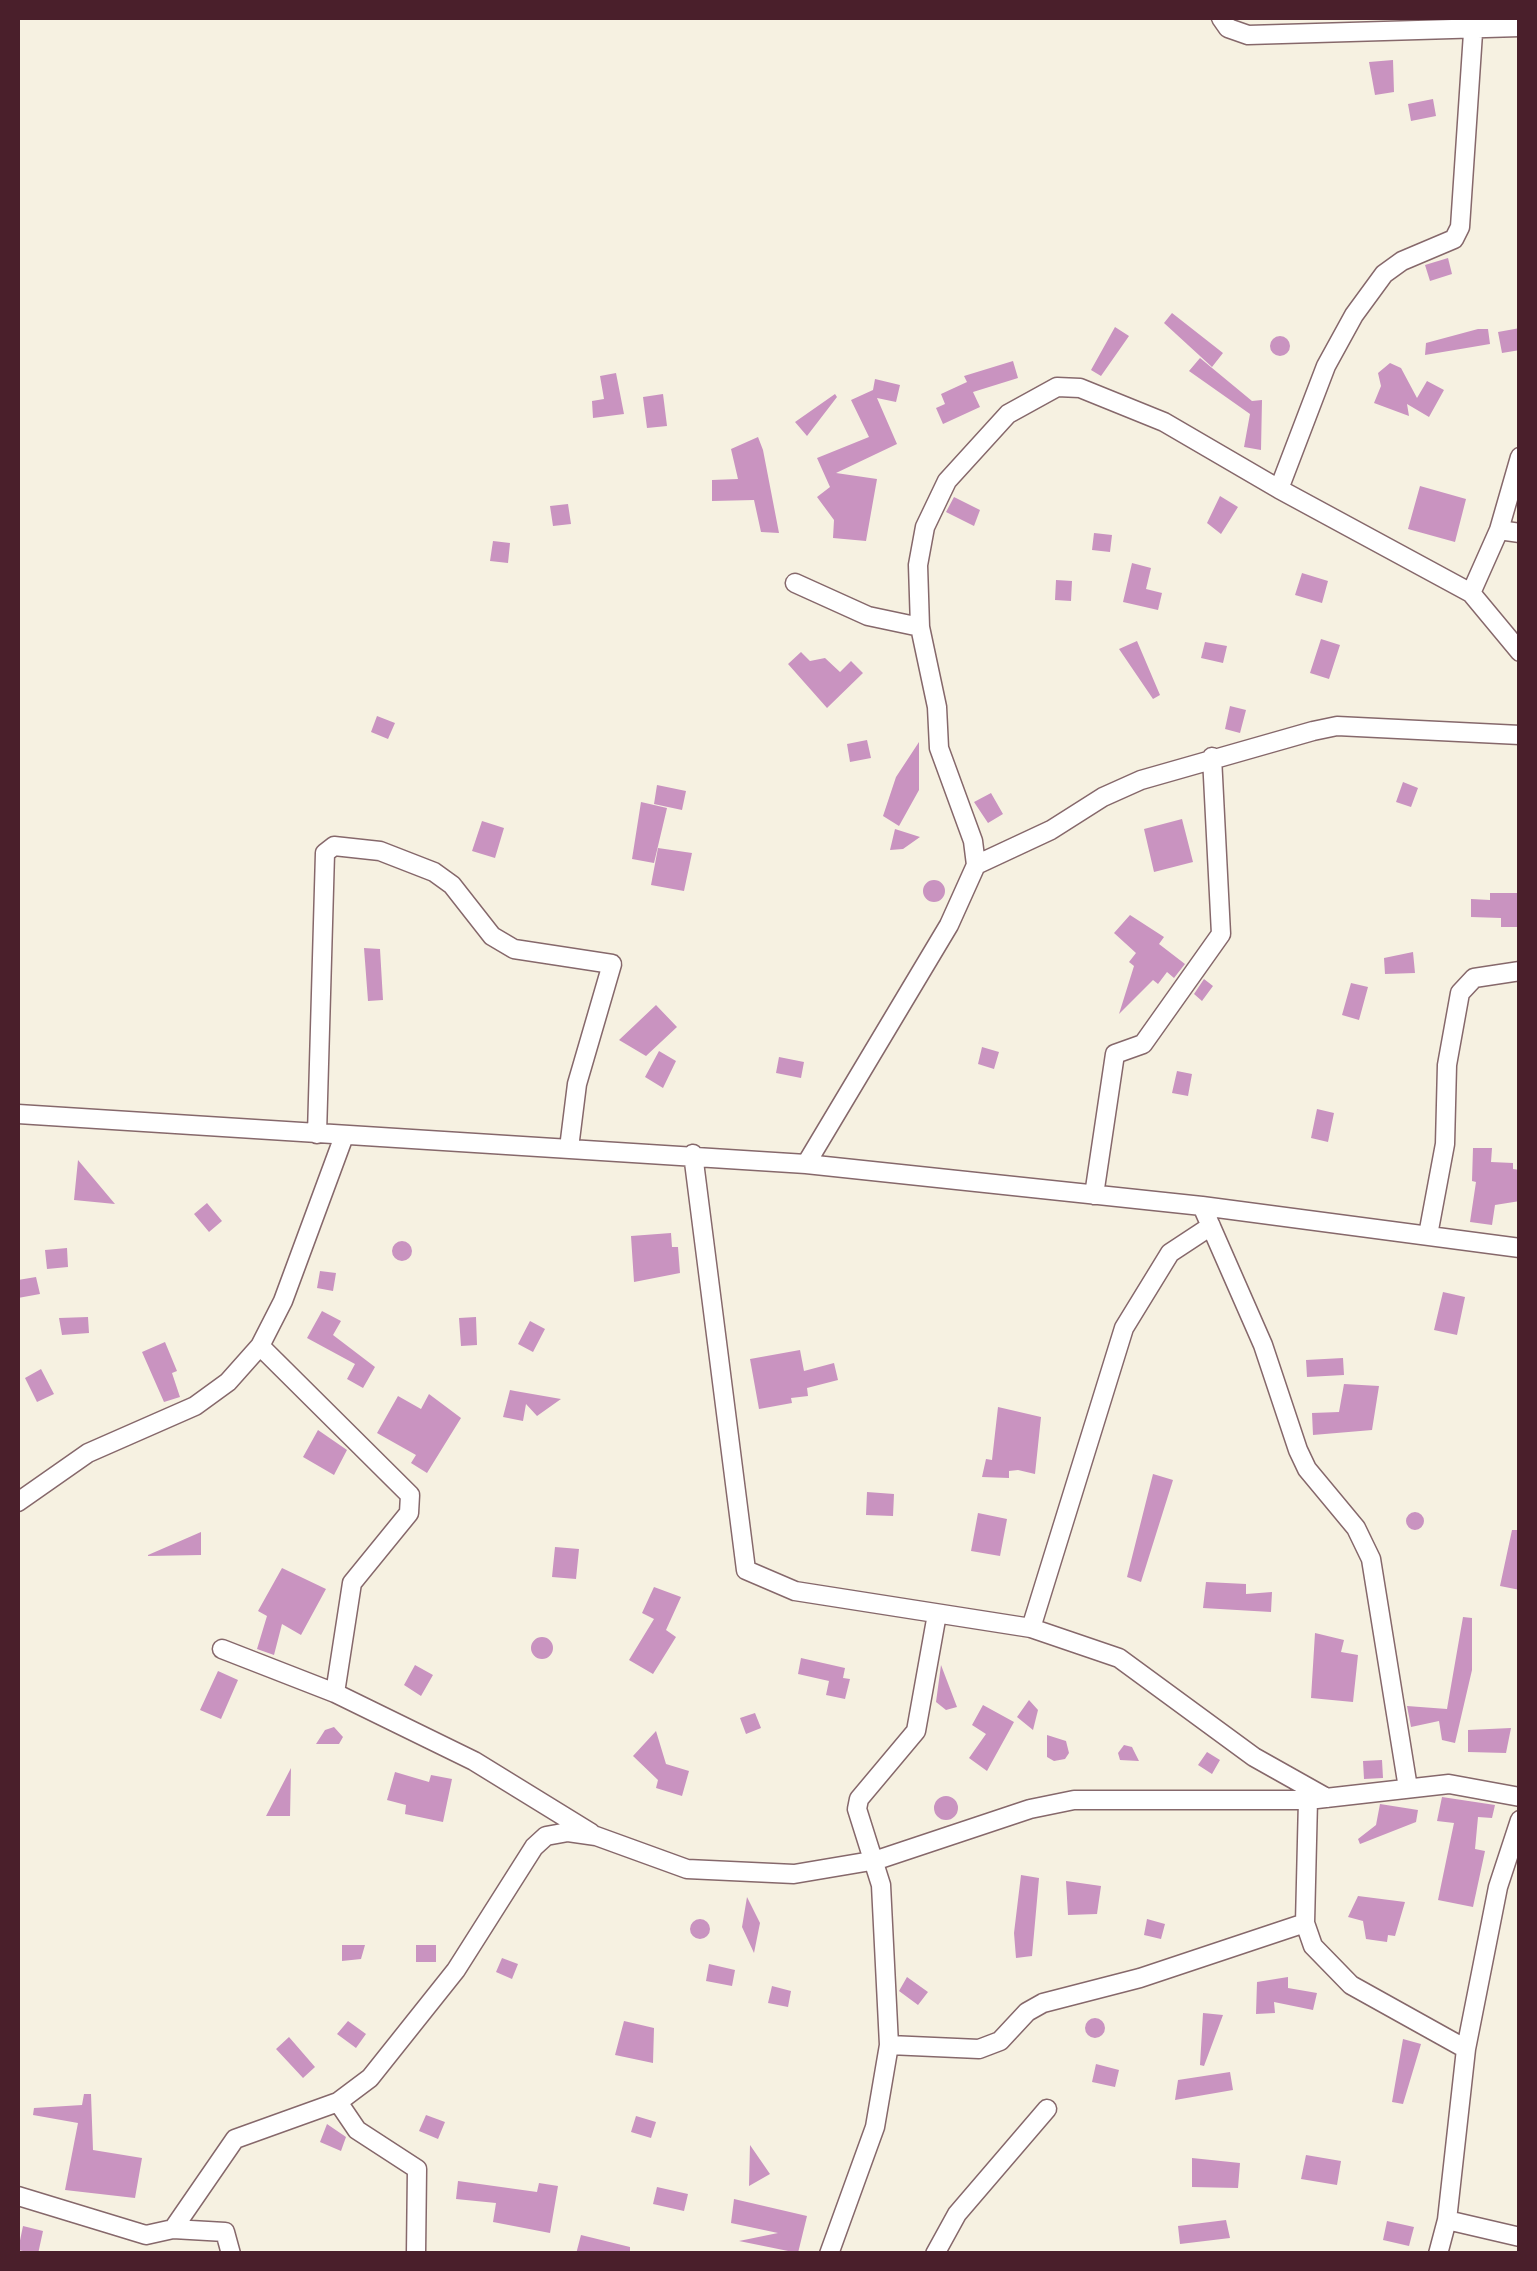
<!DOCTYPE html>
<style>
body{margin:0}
#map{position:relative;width:1537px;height:2271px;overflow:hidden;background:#f6f1e1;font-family:"EB Garamond",serif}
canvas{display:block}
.frame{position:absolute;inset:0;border:20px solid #4a1f2b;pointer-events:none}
</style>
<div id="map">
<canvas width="1537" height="2271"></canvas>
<div class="frame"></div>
</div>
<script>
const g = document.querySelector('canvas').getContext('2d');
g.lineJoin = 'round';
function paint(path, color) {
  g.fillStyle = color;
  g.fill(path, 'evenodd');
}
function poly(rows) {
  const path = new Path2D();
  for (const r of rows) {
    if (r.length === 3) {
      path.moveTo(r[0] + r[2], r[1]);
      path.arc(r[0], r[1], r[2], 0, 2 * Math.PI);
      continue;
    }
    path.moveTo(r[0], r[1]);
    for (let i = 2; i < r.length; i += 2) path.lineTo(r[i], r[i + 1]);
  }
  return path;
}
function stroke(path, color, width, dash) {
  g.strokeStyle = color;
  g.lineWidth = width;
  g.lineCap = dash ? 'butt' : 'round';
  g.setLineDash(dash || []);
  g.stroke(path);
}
paint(poly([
 [1393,60,1394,92,1375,95,1369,62],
 [1433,99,1436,116,1411,121,1408,104],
 [1448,258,1452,274,1430,281,1425,265],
 [1172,313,1223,353,1212,367,1164,323],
 [1115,327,1129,336,1101,376,1091,370],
 [1520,328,1520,350,1502,353,1498,332],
 [1478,329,1488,329,1490,344,1425,355,1426,343],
 [1280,346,10],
 [1200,358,1252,401,1262,400,1261,450,1244,447,1250,414,1189,371],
 [1013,361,1018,378,973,392,980,407,943,424,936,408,945,404,941,394,967,382,964,376],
 [1390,363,1401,368,1417,398,1427,381,1444,390,1429,417,1407,404,1409,416,1374,403,1381,386,1378,373],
 [616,373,624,414,593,418,592,401,604,399,600,376],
 [875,379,900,385,896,402,877,398,897,444,836,473,877,479,866,541,833,538,834,520,817,497,830,487,817,458,869,437,851,400,873,390],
 [663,394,667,426,647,428,643,397],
 [835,394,837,397,807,436,795,422],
 [758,437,763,450,779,533,761,532,754,500,712,501,712,480,738,479,731,449],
 [1420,486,1466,499,1455,542,1408,529],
 [1220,496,1238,507,1221,534,1207,523],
 [954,497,980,510,974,526,946,512],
 [568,504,571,524,553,526,550,506],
 [1094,533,1112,535,1110,552,1092,550],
 [493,541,510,543,508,563,490,561],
 [1132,563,1151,568,1146,589,1162,593,1158,610,1123,602],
 [1302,573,1328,581,1322,603,1295,595],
 [1056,580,1072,581,1071,601,1055,600],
 [1321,639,1340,645,1329,679,1310,673],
 [1137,641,1160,695,1153,699,1119,649],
 [1205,642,1227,646,1223,663,1201,658],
 [801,652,810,661,825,658,840,672,851,661,863,673,827,708,788,664],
 [1230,706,1246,710,1240,733,1225,729],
 [377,716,395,723,388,739,371,732],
 [867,740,871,758,850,762,847,744],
 [919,742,919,790,899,826,883,816,896,777],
 [1403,782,1418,788,1411,807,1396,802],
 [657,785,686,791,682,810,654,804],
 [991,793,1003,814,988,823,974,802],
 [641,802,667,808,654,863,632,859],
 [1182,819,1193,862,1154,872,1144,829],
 [482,821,504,828,495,858,472,851],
 [895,829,920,837,903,849,890,850],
 [658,848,692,853,684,891,651,885],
 [934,891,11],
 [1490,893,1520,893,1520,927,1501,927,1501,918,1471,917,1471,899,1490,900],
 [1130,915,1164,937,1159,944,1185,964,1174,978,1167,972,1158,984,1153,980,1119,1014,1134,966,1129,962,1136,953,1114,933],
 [364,948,380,949,383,1000,368,1001],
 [1413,952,1415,973,1385,974,1384,958],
 [1204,979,1213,986,1202,1001,1194,994],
 [1351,983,1368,987,1359,1020,1342,1015],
 [656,1005,677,1027,646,1056,619,1040],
 [982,1047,999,1052,994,1069,978,1064],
 [659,1051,676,1061,663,1088,645,1077],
 [779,1057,804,1062,801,1078,776,1073],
 [1177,1071,1192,1074,1188,1096,1172,1093],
 [1317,1109,1334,1113,1328,1142,1311,1138],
 [1473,1148,1492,1148,1491,1162,1513,1163,1513,1169,1520,1170,1520,1201,1495,1205,1492,1225,1470,1222,1476,1182,1472,1181],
 [78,1160,115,1204,74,1200],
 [207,1203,222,1221,209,1232,194,1214],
 [671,1233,672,1247,678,1247,680,1273,634,1282,631,1236],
 [402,1251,10],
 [67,1248,68,1267,47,1269,45,1250],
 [320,1271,336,1273,333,1291,317,1288],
 [36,1277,40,1294,18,1298,18,1280],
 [1443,1292,1465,1297,1457,1335,1434,1330],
 [322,1311,341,1321,333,1335,375,1367,363,1388,347,1379,355,1364,307,1338],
 [88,1317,89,1333,62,1335,59,1318],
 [476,1317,477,1345,461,1346,459,1318],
 [530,1321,545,1329,533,1352,518,1344],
 [165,1342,177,1371,172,1373,180,1397,164,1402,142,1352],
 [800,1350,804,1371,834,1363,838,1380,807,1388,808,1396,791,1398,792,1403,759,1409,750,1359],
 [1343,1358,1344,1375,1307,1377,1306,1360],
 [41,1369,54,1394,37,1402,25,1378],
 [1344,1384,1379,1386,1372,1430,1313,1435,1312,1413,1339,1412],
 [510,1390,515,1391,561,1399,537,1416,526,1404,523,1421,503,1417],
 [429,1394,461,1418,427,1473,411,1463,416,1455,377,1433,398,1396,421,1409],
 [998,1407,1041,1417,1035,1474,1018,1470,1009,1471,1009,1478,982,1477,986,1459,992,1460],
 [318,1430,347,1450,334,1475,303,1457],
 [1153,1474,1173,1480,1141,1582,1127,1577],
 [867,1492,894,1494,893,1516,866,1515],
 [1415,1521,9],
 [978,1513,1007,1519,1000,1556,971,1551],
 [1512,1530,1520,1530,1520,1590,1500,1586],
 [201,1532,201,1555,148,1556,148,1555],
 [555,1547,579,1549,576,1579,552,1577],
 [282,1568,326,1589,301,1635,282,1624,274,1655,257,1649,267,1616,258,1611],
 [1206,1582,1246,1584,1246,1594,1272,1592,1271,1612,1203,1608],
 [654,1587,681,1597,666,1630,676,1637,653,1674,629,1660,654,1619,642,1613],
 [1463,1617,1472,1618,1472,1670,1455,1743,1442,1740,1439,1721,1411,1727,1407,1706,1447,1709],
 [1315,1633,1344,1640,1341,1652,1358,1655,1353,1702,1311,1698],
 [542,1648,11],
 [801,1658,845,1668,843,1678,850,1679,845,1699,826,1695,829,1681,798,1674],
 [415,1665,433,1675,421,1696,404,1685],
 [941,1665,957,1707,946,1710,936,1702],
 [218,1671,238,1680,221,1719,200,1710],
 [1029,1700,1038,1710,1033,1730,1017,1717],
 [983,1705,1014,1722,987,1771,969,1758,986,1734,972,1725],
 [755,1713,761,1728,746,1734,740,1718],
 [334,1727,343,1737,339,1744,316,1744,325,1730],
 [1511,1728,1506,1753,1468,1752,1468,1730],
 [656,1731,666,1764,689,1771,682,1796,656,1788,658,1780,633,1756],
 [1047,1735,1066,1741,1069,1753,1065,1759,1054,1761,1047,1757],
 [1124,1745,1132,1747,1139,1761,1120,1760,1118,1753],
 [1207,1752,1220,1760,1212,1774,1198,1765],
 [1382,1760,1383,1778,1364,1779,1363,1761],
 [291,1768,290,1816,266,1816],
 [395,1772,429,1782,431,1775,452,1779,443,1822,405,1814,406,1805,387,1800],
 [946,1808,12],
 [1442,1797,1495,1805,1492,1818,1478,1817,1475,1849,1485,1851,1473,1907,1438,1900,1454,1823,1437,1821],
 [1380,1804,1418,1810,1416,1822,1360,1844,1358,1839,1376,1825],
 [1021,1875,1039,1878,1032,1956,1016,1958,1014,1933],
 [1066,1881,1101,1886,1097,1914,1068,1915],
 [1358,1896,1405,1902,1395,1936,1388,1935,1387,1942,1366,1939,1363,1921,1348,1917],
 [747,1897,760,1923,754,1953,742,1927],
 [1147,1919,1165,1924,1161,1939,1144,1935],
 [700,1929,10],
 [342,1945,365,1945,361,1959,342,1961],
 [416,1945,436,1945,436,1962,416,1962],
 [502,1958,518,1964,512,1979,496,1972],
 [709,1964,735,1970,732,1986,706,1981],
 [907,1977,928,1992,918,2005,899,1991],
 [1288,1977,1288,1988,1317,1993,1313,2010,1274,2002,1275,2013,1256,2014,1257,1982],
 [772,1986,791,1991,788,2007,768,2003],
 [1203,2013,1223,2015,1204,2066,1200,2065],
 [1095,2028,10],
 [348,2021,366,2034,356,2048,337,2034],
 [624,2021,654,2028,653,2063,615,2055],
 [289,2037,315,2067,303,2078,276,2049],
 [1403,2039,1421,2044,1403,2104,1392,2102],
 [1096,2064,1119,2070,1115,2087,1092,2082],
 [1230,2072,1233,2090,1175,2100,1178,2080],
 [84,2094,91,2094,93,2150,142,2158,135,2198,65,2190,78,2123,33,2115,34,2108,82,2105],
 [426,2115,445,2122,438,2139,419,2131],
 [636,2116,656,2122,651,2138,631,2132],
 [327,2124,346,2137,341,2151,320,2142],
 [750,2145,770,2174,749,2186],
 [1306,2155,1341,2161,1337,2185,1301,2179],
 [1192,2158,1240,2163,1238,2188,1192,2187],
 [458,2181,537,2192,539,2183,558,2186,550,2233,493,2222,496,2203,456,2199],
 [657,2187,688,2194,684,2211,653,2204],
 [734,2199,807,2216,798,2253,739,2241,778,2233,731,2223],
 [1226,2220,1230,2238,1180,2244,1178,2226],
 [1387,2221,1414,2227,1409,2246,1383,2240],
 [23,2226,43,2231,38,2254,18,2250],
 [581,2235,630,2247,630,2254,576,2254]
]), '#c993c0');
const minor = poly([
 [1221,18,1228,28,1248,35,1520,27],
 [1279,489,1471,593,1499,530,1520,533],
 [1499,530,1520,457],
 [795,583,868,616,920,627,918,565,925,527,947,481,1008,414,1057,387,1080,388,1164,422,1279,489,1326,366,1354,315,1384,274,1402,261,1454,239,1460,227,1474,18],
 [1471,593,1520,652],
 [920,627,937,707,939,748,973,841,976,865,1051,830,1103,797,1141,780,1313,731,1337,726,1520,735],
 [18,1114,806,1164,1202,1206,1520,1248],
 [317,1134,325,853,334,846,380,851,434,872,452,885,492,936,514,949,612,964,577,1084,569,1148],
 [693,1154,746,1570,795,1591,1031,1628,1119,1658,1254,1757,1327,1798],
 [806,1164,949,925,976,865],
 [1094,1195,1115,1054,1143,1044,1221,934,1212,757],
 [1202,1206,1263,1345,1298,1450,1307,1469,1356,1528,1371,1559,1408,1788],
 [1428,1235,1445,1144,1447,1065,1460,993,1474,978,1520,971],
 [260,1346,410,1495,409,1513,352,1583,335,1693],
 [18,1502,88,1453,195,1406,228,1382,260,1346,283,1301,344,1136],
 [1031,1628,1124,1328,1170,1253,1211,1226],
 [222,1649,335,1693,474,1761,591,1833],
 [1308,1800,1305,1923,1313,1946,1351,1985,1466,2049],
 [889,2045,979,2049,1000,2041,1027,2012,1043,2003,1140,1978,1305,1923],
 [338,2102,357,2130,417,2169,416,2254],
 [18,2196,146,2235,173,2229,235,2139,338,2102,370,2078,456,1970,534,1847,546,1836,568,1832,596,1836,687,1869,794,1874,877,1860,1030,1809,1074,1800,1308,1800,1449,1784,1520,1797],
 [1447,2220,1520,2237],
 [173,2229,225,2232,231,2254],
 [829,2254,875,2127,889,2045,881,1885,857,1809,859,1799,916,1731,937,1614],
 [935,2254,957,2214,1047,2109],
 [1438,2254,1447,2220,1466,2049,1498,1887,1520,1820]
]);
stroke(minor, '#86686b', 21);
stroke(minor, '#fff', 18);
</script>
